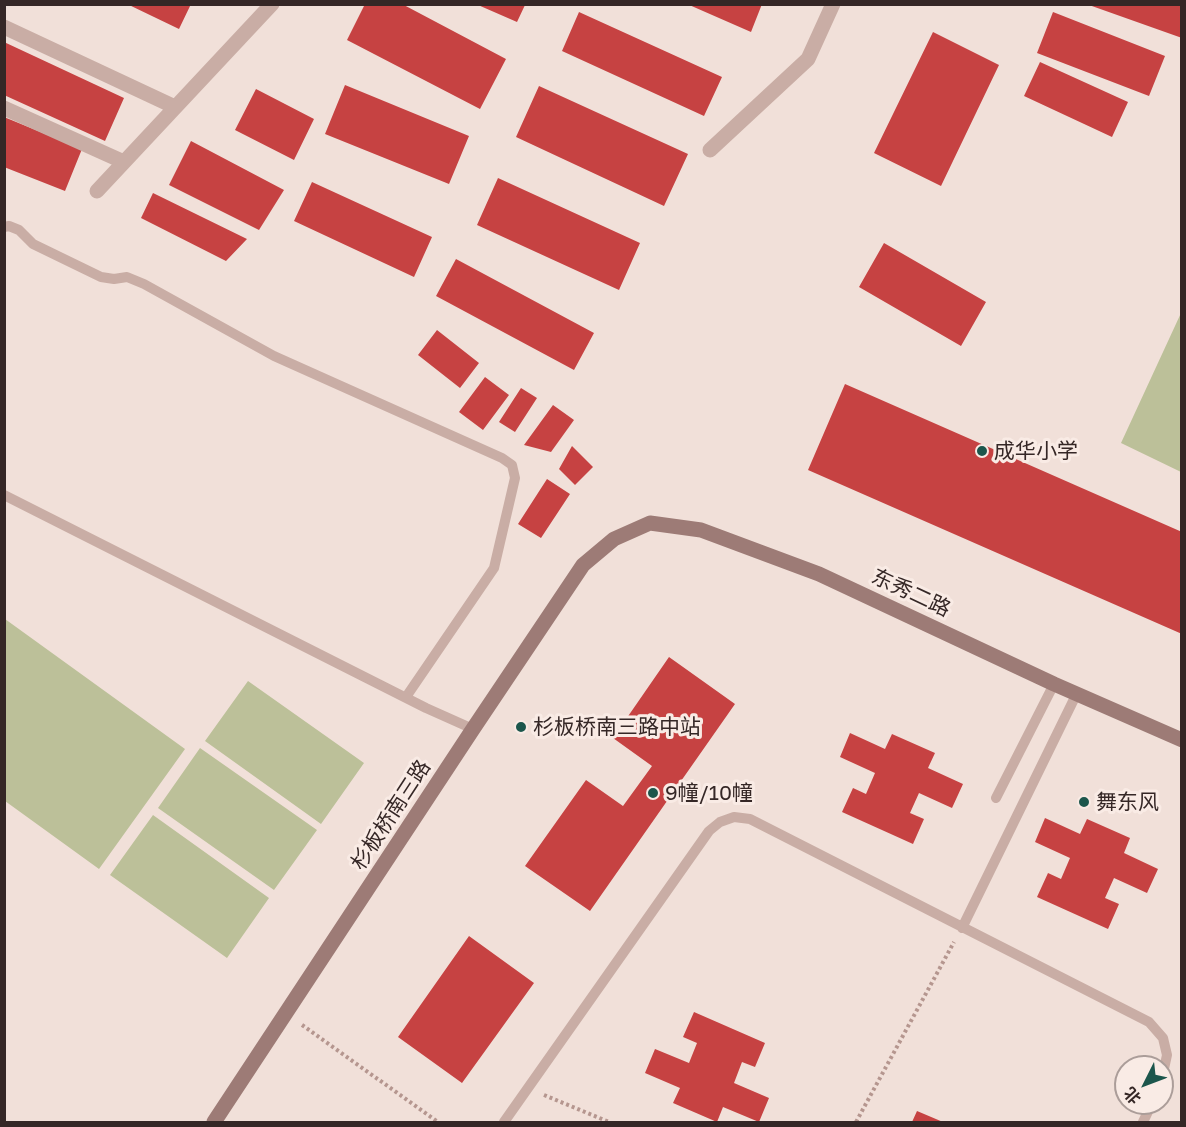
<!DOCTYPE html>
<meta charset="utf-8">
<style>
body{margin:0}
#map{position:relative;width:1186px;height:1127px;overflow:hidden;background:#f1e0d9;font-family:"Golos Text","Noto Sans SC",sans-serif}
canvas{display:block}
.frame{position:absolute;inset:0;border:6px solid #352726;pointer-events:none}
.north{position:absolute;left:1114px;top:1055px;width:60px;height:60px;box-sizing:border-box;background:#f9ebe5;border:2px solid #ab9d99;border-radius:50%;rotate:228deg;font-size:16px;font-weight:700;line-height:24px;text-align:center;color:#352726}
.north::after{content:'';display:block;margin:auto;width:21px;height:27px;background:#1c564c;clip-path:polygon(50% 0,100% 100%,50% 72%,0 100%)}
</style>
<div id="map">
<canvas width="1186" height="1127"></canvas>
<div class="frame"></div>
<div class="north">北</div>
</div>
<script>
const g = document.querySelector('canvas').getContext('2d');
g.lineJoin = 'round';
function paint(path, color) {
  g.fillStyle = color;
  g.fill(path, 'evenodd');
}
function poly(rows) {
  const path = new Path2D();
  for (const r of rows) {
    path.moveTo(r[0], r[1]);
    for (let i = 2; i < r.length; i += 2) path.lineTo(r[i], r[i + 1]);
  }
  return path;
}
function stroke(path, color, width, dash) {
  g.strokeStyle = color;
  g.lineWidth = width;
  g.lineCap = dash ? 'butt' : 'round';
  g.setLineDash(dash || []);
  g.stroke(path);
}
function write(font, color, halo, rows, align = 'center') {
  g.font = font + ' "Golos Text","Noto Sans SC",sans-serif';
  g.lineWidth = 6;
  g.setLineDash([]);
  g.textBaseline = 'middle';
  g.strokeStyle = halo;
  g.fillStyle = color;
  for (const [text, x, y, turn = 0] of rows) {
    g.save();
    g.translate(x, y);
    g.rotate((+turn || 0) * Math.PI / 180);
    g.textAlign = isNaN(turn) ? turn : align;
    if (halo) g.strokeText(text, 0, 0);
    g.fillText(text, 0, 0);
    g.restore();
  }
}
paint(poly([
 [1181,313,1181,472,1121,443],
 [5,619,185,749,99,869,5,801],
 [248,681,364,763,321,824,205,741],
 [200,748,317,830,274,890,158,808],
 [153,815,269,898,227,958,110,875]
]), '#bcc099');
paint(poly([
 [127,4,191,4,179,29],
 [365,4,402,4,506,59,480,109,347,40],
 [687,4,762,4,751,32],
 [1089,4,1182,4,1182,38,1089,5],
 [478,5,525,5,517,22],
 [579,12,722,77,704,116,562,51],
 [1053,12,1165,56,1149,96,1037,53],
 [933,32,999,65,941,186,874,153],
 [4,42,124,98,105,141,4,95],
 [1040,62,1128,102,1112,137,1024,96],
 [345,85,469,136,449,184,325,134],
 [539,86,688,154,664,206,516,137],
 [256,89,314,119,294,160,235,130],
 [4,117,82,149,65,191,4,167],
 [191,141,284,190,259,230,169,185],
 [498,178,640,243,619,290,477,225],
 [312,182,432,237,414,277,294,221],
 [153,193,247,239,226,261,141,218],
 [884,243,986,302,961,346,859,287],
 [456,259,594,333,574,370,436,296],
 [437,330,479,363,460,388,418,355],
 [485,377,509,395,483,430,459,412],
 [845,384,1182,532,1182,634,808,470],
 [521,388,537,398,515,432,499,422],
 [553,405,574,420,551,452,524,445],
 [572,446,593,467,575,485,559,469],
 [547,479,570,494,541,538,518,524],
 [669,657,735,704,590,911,525,866,586,780,623,806,652,766,613,738],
 [850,733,885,749,892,734,935,753,928,768,963,784,952,808,919,793,910,813,924,819,913,844,842,812,853,788,866,794,875,773,840,757],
 [1045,818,1080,834,1087,819,1130,838,1124,853,1158,869,1147,893,1114,878,1105,898,1119,904,1108,929,1037,897,1048,873,1061,879,1070,858,1035,842],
 [469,936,534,983,462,1083,398,1037],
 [694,1012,765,1043,755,1067,742,1062,734,1083,769,1098,759,1122,723,1107,717,1122,673,1103,680,1088,645,1073,655,1049,689,1063,697,1043,683,1037],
 [917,1111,943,1122,912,1122]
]), '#c64242');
stroke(poly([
 [302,1025,438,1122],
 [544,1095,609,1122],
 [856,1122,954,942]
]), '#b5968f', 4, [3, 3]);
stroke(poly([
 [4,227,9,226,19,230,33,244,101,277,114,279,127,277,144,284,274,356,502,458,512,465,515,478,494,568,406,697],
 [4,495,426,708,473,729],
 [996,798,1054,684],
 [962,928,1077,693],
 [504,1122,709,831,720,822,734,817,750,819,1149,1022,1163,1038,1167,1055,1162,1078],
 [1143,1122,1152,1103]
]), '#c9ada5', 10);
stroke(poly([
 [4,27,175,107],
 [4,108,124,162],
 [710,150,808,59,833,4],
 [97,191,272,4]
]), '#c9ada5', 15);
stroke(poly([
 [214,1122,473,729,583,565,614,539,650,523,701,530,819,574,1054,684,1182,740]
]), '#9d7b76', 15);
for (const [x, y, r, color] of [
 [982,451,6,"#1c564c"],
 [521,727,6,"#1c564c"],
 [653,793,6,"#1c564c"],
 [1084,802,6,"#1c564c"]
]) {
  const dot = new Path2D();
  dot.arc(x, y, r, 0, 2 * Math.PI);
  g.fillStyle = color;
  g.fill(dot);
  stroke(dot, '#f9ebe5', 2);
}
write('21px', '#352726', '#f9ebe5', [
 ["成华小学",994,451],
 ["杉板桥南三路中站",533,727],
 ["9幢/10幢",665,793],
 ["舞东风",1096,802]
], 'left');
write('21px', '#352726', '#f9ebe5', [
 ["东秀二路",911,593,25],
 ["杉板桥南三路",391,815,-57]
]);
</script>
